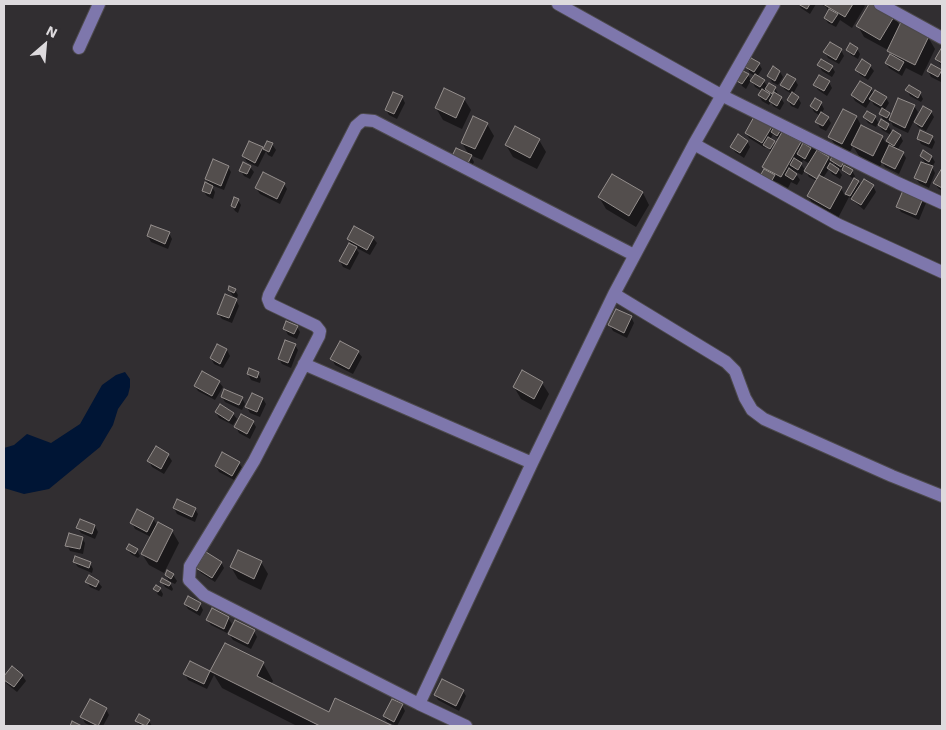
<!DOCTYPE html>
<style>
body{margin:0}
#map{position:relative;width:946px;height:730px;overflow:hidden;background:#312e31;font-family:"Work Sans",sans-serif}
canvas{display:block}
.frame{position:absolute;inset:0;border:5px solid #dddadd;pointer-events:none}
.north{position:absolute;left:20px;top:20px;width:50px;height:50px;-webkit-text-stroke:4px #312e31;paint-order:stroke;rotate:27deg;font-size:14px;font-weight:700;line-height:20px;text-align:center;color:#dddadd}
.north::after{content:'';display:block;margin:auto;width:18px;height:22px;background:#dddadd;clip-path:polygon(50% 0,100% 100%,50% 72%,0 100%)}
</style>
<div id="map">
<canvas width="946" height="730"></canvas>
<div class="frame"></div>
<div class="north">N</div>
</div>
<script>
const g = document.querySelector('canvas').getContext('2d');
g.lineJoin = 'round';
function paint(path, color) {
  g.fillStyle = color;
  g.fill(path, 'evenodd');
}
function poly(rows) {
  const path = new Path2D();
  for (const r of rows) {
    path.moveTo(r[0], r[1]);
    for (let i = 2; i < r.length; i += 2) path.lineTo(r[i], r[i + 1]);
  }
  return path;
}
function stroke(path, color, width, dash) {
  g.strokeStyle = color;
  g.lineWidth = width;
  g.lineCap = dash ? 'butt' : 'round';
  g.setLineDash(dash || []);
  g.stroke(path);
}
paint(poly([
 [125,372,130,379,130,387,128,395,118,409,113,425,100,447,49,489,24,494,4,488,4,448,14,445,27,434,51,443,80,424,102,385,116,375]
]), '#001535');
paint(poly([
 [798,4,816,4,810,14,801,8],
 [821,4,863,4,865,6,852,28,840,20,836,27,828,23,825,18,829,12,826,7],
 [871,4,874,4,894,16,900,26,928,37,935,49,922,76,906,68,902,76,889,68,886,63,891,55,888,50,864,37,858,26],
 [942,48,942,66,936,59],
 [857,49,860,54,858,59,851,55,848,50],
 [841,50,844,56,839,64,828,58,825,52],
 [759,64,762,69,757,77,764,81,768,88,775,88,778,94,777,96,781,98,784,103,780,110,773,106,771,102,769,105,762,101,759,95,762,91,755,87,752,81,755,76,750,73,747,67],
 [766,88,768,91,771,96,764,92],
 [819,65,832,67,835,72,832,77,822,71],
 [870,66,874,71,868,80,860,75,857,70],
 [928,71,941,71,942,80,941,82,931,77],
 [780,72,783,77,778,85,772,82,769,76],
 [748,75,751,80,746,89,742,86,738,81],
 [795,80,798,85,793,94,798,98,801,103,798,109,791,106,788,100,792,94,785,90,782,85],
 [829,82,832,88,827,96,818,90,815,85],
 [871,89,874,94,886,98,889,103,884,111,891,117,914,106,918,112,908,133,893,126,891,122,890,123,883,119,880,114,883,110,874,105,871,100,866,108,855,101,852,95],
 [907,90,920,93,923,99,921,102,910,96],
 [402,97,405,103,397,119,389,115,386,110],
 [464,99,471,110,462,129,443,120,436,108],
 [821,103,824,109,821,114,828,118,831,123,826,131,820,128,817,122,821,116,814,112,811,106],
 [931,112,934,117,926,131,918,127,915,122],
 [867,113,875,117,879,124,888,125,892,132,900,135,903,141,897,150,903,153,906,158,899,174,885,167,882,162,880,167,859,156,853,146,849,154,837,148,830,137,856,116,862,127,882,137,886,143,891,135,882,130,878,123,876,127,868,123,864,117],
 [487,124,494,136,482,160,470,155,474,162,470,170,456,163,469,155,462,143],
 [772,126,774,130,776,126,800,143,802,147,806,146,809,141,819,150,818,152,828,158,831,162,835,155,845,161,848,166,847,168,852,171,855,176,854,179,859,182,861,186,873,186,876,192,864,210,849,197,837,220,815,208,808,196,817,181,809,177,806,171,810,164,803,160,801,164,805,170,802,175,794,171,800,180,797,185,791,182,788,188,777,182,774,187,761,176,765,170,764,167,772,153,766,146,765,148,749,138,746,133],
 [773,134,779,140,776,145,770,140],
 [833,162,837,168,831,165],
 [837,167,855,180,845,196,841,188,823,178,829,169,832,174,840,179,842,175],
 [932,137,935,142,932,149,921,144,918,138],
 [539,140,546,152,537,169,513,157,506,145],
 [747,141,750,147,744,158,735,152,732,147],
 [268,142,272,144,276,150,272,157,268,155,266,151,258,167,247,162,243,156,262,148,264,151],
 [924,152,932,157,935,162,932,167,935,173,929,188,919,183,916,178,926,165,921,156],
 [228,167,231,172,224,190,211,185,215,192,213,199,207,196,203,191,210,186,206,179],
 [250,167,254,172,250,179,244,176,241,171],
 [942,171,942,191,938,188,935,183],
 [613,175,643,193,649,205,636,227,606,209,599,197],
 [284,184,287,189,280,204,260,194,256,188],
 [923,197,926,203,919,220,901,212,898,207],
 [238,200,241,205,238,213,235,211,232,206],
 [169,233,172,239,168,249,151,242,148,236],
 [373,238,377,243,370,255,355,247,359,253,350,270,343,267,340,261,350,243,348,239],
 [229,290,235,290,238,295,237,298,233,296],
 [236,300,239,306,232,323,222,319,218,314],
 [631,317,634,323,627,338,613,331,610,325],
 [297,327,300,332,297,339,288,335,285,329],
 [295,345,298,350,291,368,282,364,279,359],
 [217,346,227,350,230,356,223,368,214,364,211,358],
 [358,352,362,357,353,374,335,365,332,359],
 [258,373,261,379,260,383,251,380,248,374],
 [219,382,223,387,215,400,198,391,195,386],
 [542,383,549,394,541,410,521,399,514,387],
 [222,397,242,398,245,404,242,410,225,402],
 [263,399,266,404,260,417,250,413,247,407],
 [216,412,233,414,237,419,233,425,219,418],
 [253,422,256,427,250,439,239,433,236,427],
 [168,455,172,461,164,474,152,467,149,461],
 [239,463,243,469,236,481,219,472,216,466],
 [174,508,195,509,198,514,195,522,177,514],
 [153,519,157,525,172,531,179,543,164,573,149,565,142,554,151,537,135,529,132,523],
 [95,526,98,532,95,539,81,533,78,528],
 [82,538,85,543,83,554,70,551,67,545],
 [127,549,137,550,140,556,138,558,131,554],
 [74,562,90,563,93,569,92,573,78,567],
 [221,562,224,568,215,582,201,573,197,568],
 [261,562,268,574,261,590,238,579,231,567],
 [168,572,173,575,177,581,175,584,169,581,166,575],
 [87,582,98,582,102,587,99,591,90,587],
 [162,582,170,583,173,589,172,591,165,587],
 [155,589,160,589,163,594,162,597,158,595],
 [185,604,200,604,203,610,200,616,188,609],
 [228,618,232,624,227,633,211,625,207,620],
 [254,631,257,637,251,649,233,640,229,634],
 [225,644,263,663,273,681,271,684,329,713,336,699,390,726,297,726,222,688,214,675,207,689,188,680,185,674,191,663,211,672],
 [12,668,22,675,26,681,17,692,7,684,4,679],
 [463,691,466,696,459,711,438,700,435,695],
 [402,705,405,711,397,726,387,722,384,716],
 [106,709,109,715,103,726,91,726,85,723,82,717],
 [137,721,149,721,152,726,140,726]
]), '#0007');
const building = poly([
 [798,4,810,4,807,9,798,4],
 [823,4,853,4,845,17,823,4],
 [869,4,876,4,895,15,880,40,856,26,869,4],
 [829,9,838,14,832,23,824,18,829,9],
 [901,22,929,36,915,65,887,51,901,22],
 [830,42,842,49,836,60,823,52,830,42],
 [850,43,858,48,854,55,846,50,850,43],
 [942,47,942,63,935,59,942,47],
 [890,54,904,62,899,71,885,63,890,54],
 [751,58,760,63,754,72,745,67,751,58],
 [821,59,833,66,829,72,817,65,821,59],
 [862,59,871,65,865,76,855,70,862,59],
 [931,64,942,70,938,77,927,71,931,64],
 [773,66,780,71,775,81,767,76,773,66],
 [743,71,749,74,742,84,737,81,743,71],
 [755,74,765,80,760,87,750,81,755,74],
 [787,74,796,79,789,90,780,85,787,74],
 [819,75,830,81,824,91,813,85,819,75],
 [860,81,872,88,863,103,851,95,860,81],
 [769,83,776,87,772,94,765,89,769,83],
 [909,85,921,92,918,98,905,90,909,85],
 [444,88,465,98,456,118,435,108,444,88],
 [762,89,770,94,766,100,758,95,762,89],
 [875,90,887,97,881,106,869,99,875,90],
 [393,92,403,96,394,114,385,110,393,92],
 [774,92,782,97,777,106,769,101,774,92],
 [792,92,799,97,794,105,787,100,792,92],
 [815,98,822,102,817,111,810,106,815,98],
 [898,98,915,105,905,128,889,120,898,98],
 [923,106,932,111,922,127,914,122,923,106],
 [882,108,890,113,887,118,879,114,882,108],
 [843,109,857,116,842,144,828,137,843,109],
 [867,111,876,116,872,123,863,117,867,111],
 [821,112,829,117,823,126,815,122,821,112],
 [755,115,773,125,762,143,745,133,755,115],
 [473,116,488,123,475,149,461,143,473,116],
 [881,119,889,124,886,130,878,125,881,119],
 [776,124,782,128,777,136,771,132,776,124],
 [861,125,883,136,873,156,851,145,861,125],
 [515,126,540,139,530,158,505,145,515,126],
 [893,130,901,135,894,146,886,141,893,130],
 [920,130,933,136,929,144,917,139,920,130],
 [782,132,801,142,781,177,762,167,782,132],
 [738,134,748,141,740,153,730,147,738,134],
 [768,137,775,141,770,149,763,145,768,137],
 [249,141,263,147,255,163,242,156,249,141],
 [267,141,273,143,269,152,263,149,267,141],
 [803,143,811,148,805,159,797,154,803,143],
 [889,145,904,152,895,169,881,162,889,145],
 [456,148,472,155,467,165,451,158,456,148],
 [817,150,829,157,817,179,804,171,817,150],
 [923,150,932,156,929,162,920,156,923,150],
 [835,153,845,160,841,167,830,160,835,153],
 [794,158,802,163,798,170,790,165,794,158],
 [213,159,229,166,221,186,205,179,213,159],
 [243,162,251,166,247,174,239,171,243,162],
 [921,162,933,166,926,183,914,178,921,162],
 [830,163,839,169,836,174,827,168,830,163],
 [844,165,853,170,850,175,842,170,844,165],
 [789,168,797,174,793,180,785,175,789,168],
 [942,168,942,188,933,183,942,168],
 [764,169,775,175,771,182,760,176,764,169],
 [263,172,285,183,277,199,255,188,263,172],
 [612,174,643,192,629,216,598,197,612,174],
 [819,175,842,187,830,209,807,196,819,175],
 [854,178,859,181,850,196,845,194,854,178],
 [864,179,874,185,861,205,851,199,864,179],
 [205,182,213,186,210,194,202,191,205,182],
 [904,188,924,196,916,215,896,207,904,188],
 [234,197,239,199,235,208,231,206,234,197],
 [151,225,170,232,165,244,147,236,151,225],
 [354,226,374,237,367,250,347,239,354,226],
 [349,243,357,247,347,265,339,261,349,243],
 [229,286,236,289,234,293,228,290,229,286],
 [225,294,237,299,229,318,217,314,225,294],
 [616,309,632,316,624,333,608,325,616,309],
 [286,321,298,326,294,334,283,329,286,321],
 [285,340,296,344,288,363,278,359,285,340],
 [340,341,359,351,349,369,330,359,340,341],
 [217,344,227,349,220,364,210,358,217,344],
 [249,368,259,372,257,378,247,374,249,368],
 [522,370,543,382,534,399,513,387,522,370],
 [202,371,220,381,212,396,194,386,202,371],
 [224,389,243,397,239,405,221,397,224,389],
 [252,393,263,398,257,412,245,407,252,393],
 [220,404,234,413,229,421,215,412,220,404],
 [241,414,254,421,247,434,234,427,241,414],
 [156,446,169,454,161,469,147,461,156,446],
 [222,452,240,462,232,476,215,466,222,452],
 [177,499,196,508,192,517,173,508,177,499],
 [137,509,154,518,147,532,130,523,137,509],
 [80,519,95,525,92,534,76,528,80,519],
 [158,522,173,530,157,562,141,554,158,522],
 [69,533,83,537,80,549,65,546,69,533],
 [129,544,138,549,135,554,126,549,129,544],
 [238,550,262,561,254,579,230,567,238,550],
 [206,552,222,562,212,578,196,568,206,552],
 [75,556,91,562,89,568,73,562,75,556],
 [167,570,174,574,171,579,165,575,167,570],
 [89,575,99,581,96,587,85,582,89,575],
 [162,578,171,583,169,586,160,582,162,578],
 [156,585,161,588,158,592,153,589,156,585],
 [188,596,201,603,197,611,184,604,188,596],
 [212,608,229,617,224,629,206,620,212,608],
 [235,620,255,630,248,644,228,634,235,620],
 [225,643,264,662,257,676,329,712,335,698,393,726,320,726,210,671,225,643],
 [190,661,210,671,204,684,183,674,190,661],
 [12,666,23,675,14,687,4,680,4,676,12,666],
 [442,679,464,690,456,706,434,695,442,679],
 [90,699,107,708,98,726,80,717,90,699],
 [392,699,403,704,394,722,383,716,392,699],
 [139,714,150,720,146,726,135,721,139,714],
 [72,721,82,726,70,726,72,721]
]);
paint(building, '#534e4d');
stroke(building, '#958f8d', 1);
const minor = poly([
 [558,4,721,95,898,183,942,203],
 [880,4,942,38],
 [79,48,99,4],
 [694,144,837,224,942,272],
 [614,294,726,362,735,371,745,398,752,410,764,419,892,476,942,496],
 [304,364,532,463],
 [419,704,204,595,189,580,190,566,254,461,319,336,320,331,316,326,270,304,268,299,269,295,356,126,363,120,374,121,634,255],
 [466,726,419,704,532,463,614,294,694,144,774,4]
]);
stroke(minor, '#4d4a4d', 14);
stroke(minor, '#7e77ac', 12);
</script>
